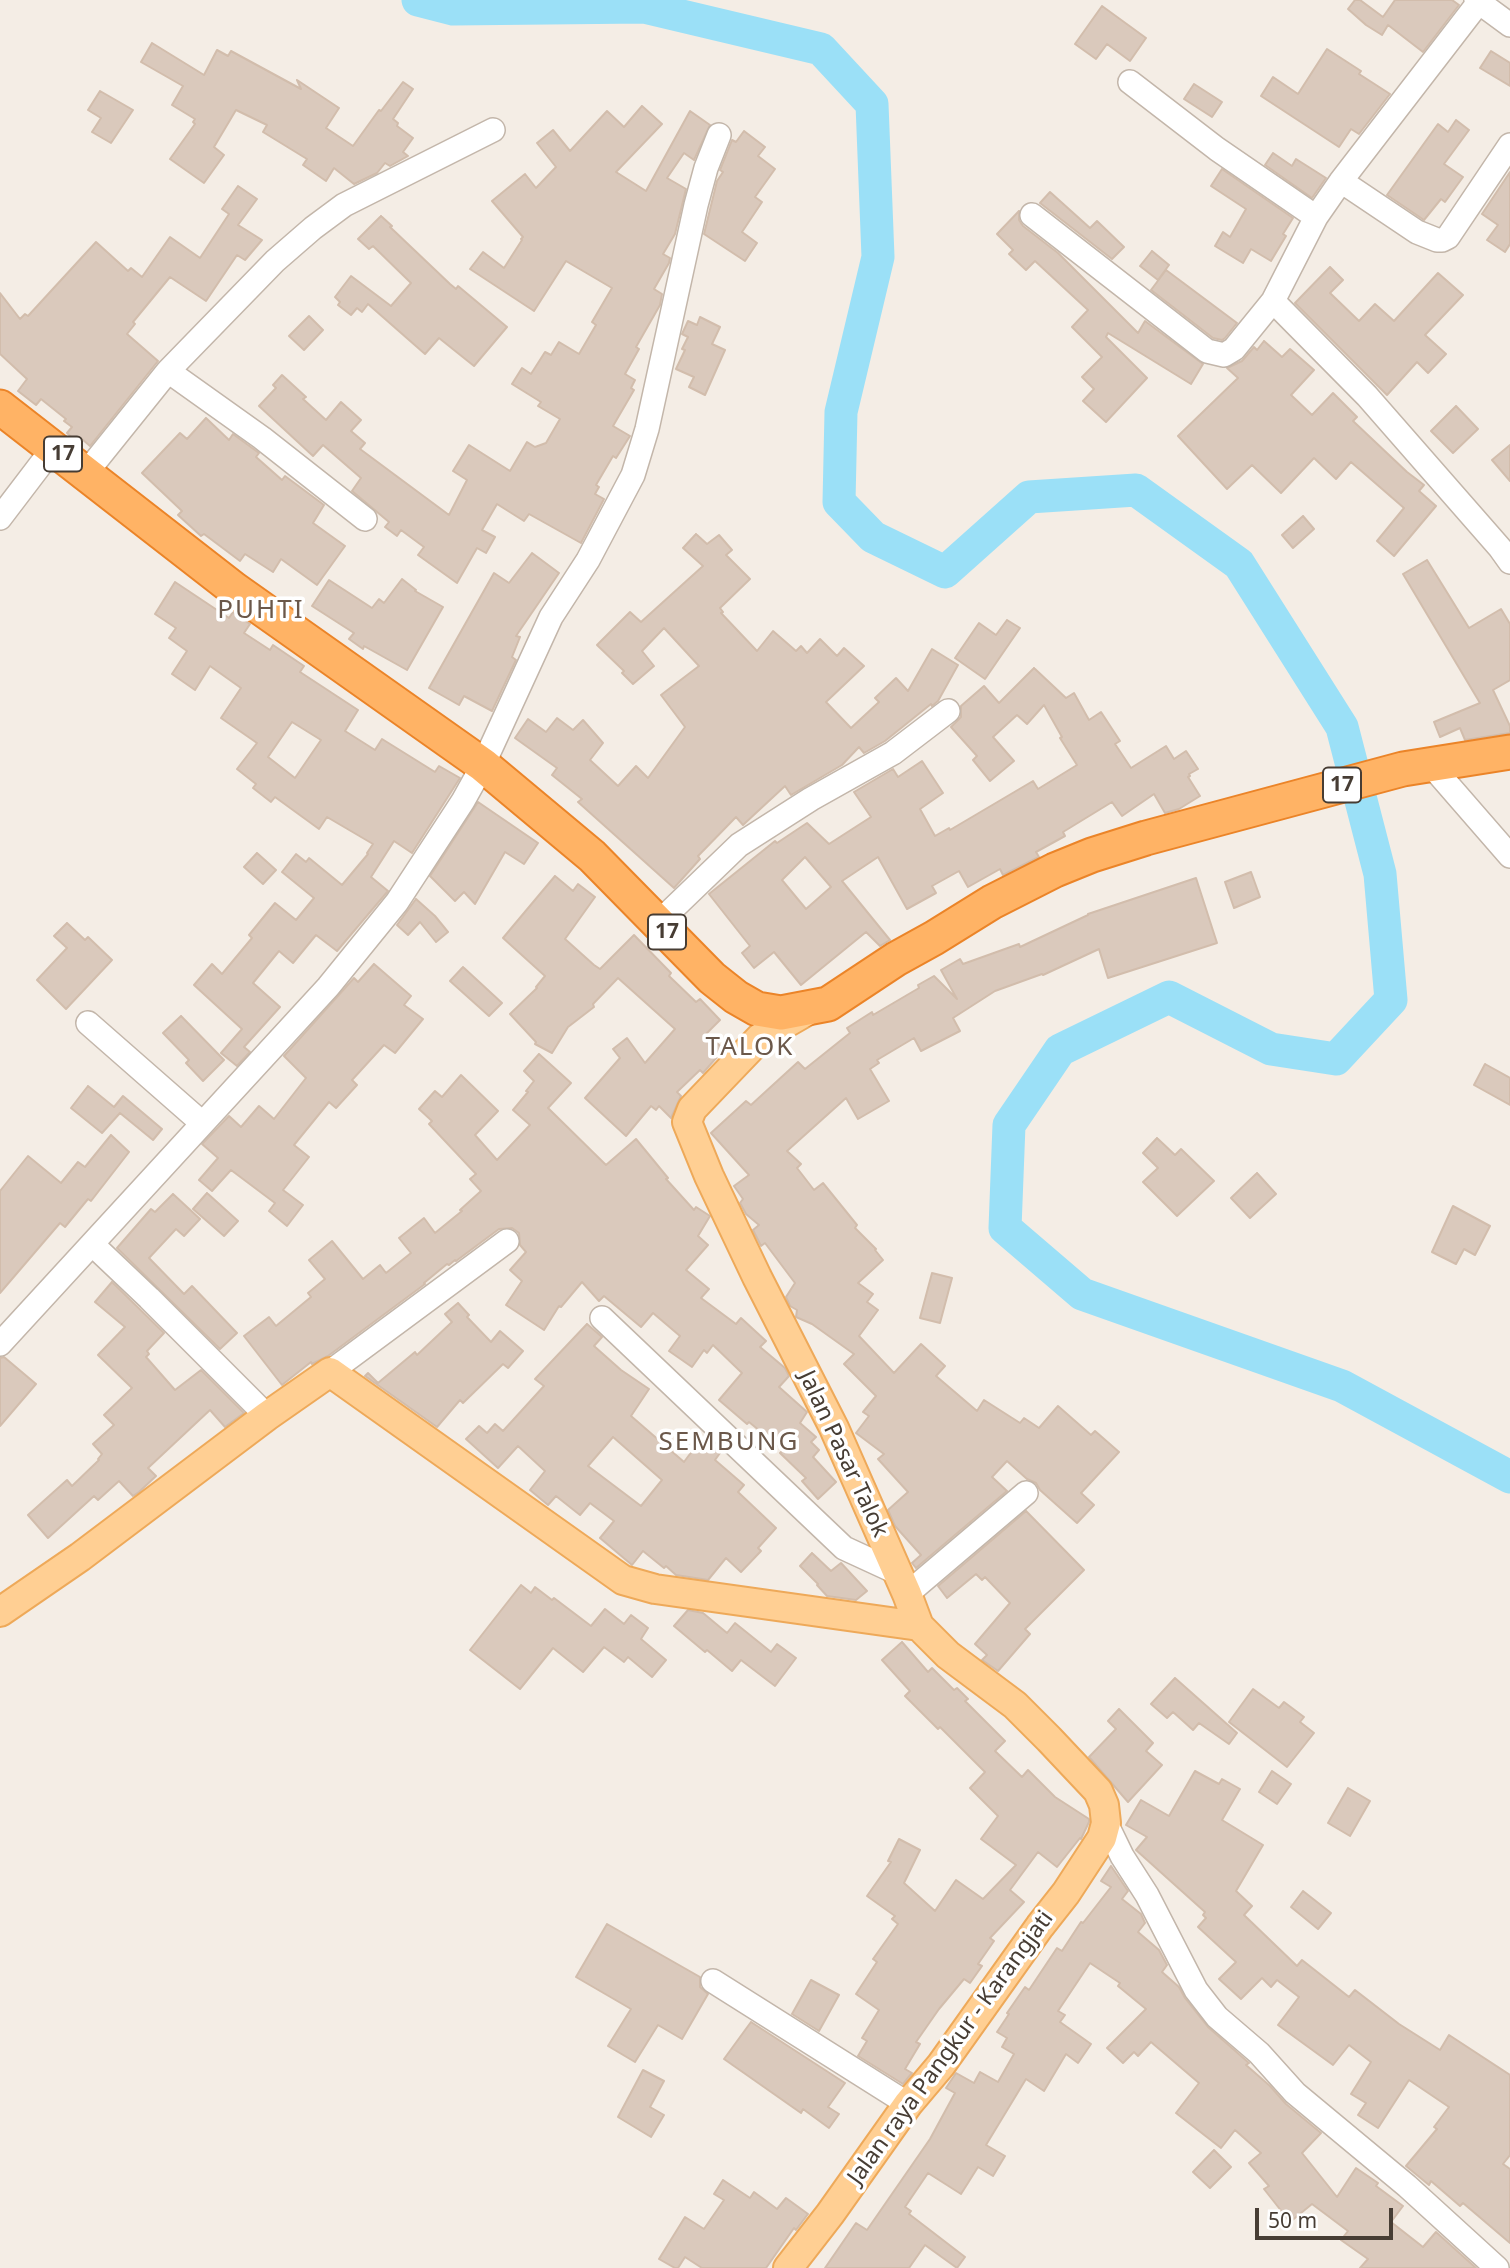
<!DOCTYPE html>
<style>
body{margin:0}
#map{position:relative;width:1510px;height:2268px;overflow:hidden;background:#f4ede5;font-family:"Noto Sans",sans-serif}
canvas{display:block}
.scale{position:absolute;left:1255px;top:2208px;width:138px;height:32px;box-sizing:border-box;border:4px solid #473d34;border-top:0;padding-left:9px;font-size:21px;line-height:24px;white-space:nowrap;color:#473d34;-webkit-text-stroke:5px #fff;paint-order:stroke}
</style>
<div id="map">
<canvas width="1510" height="2268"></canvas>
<div class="scale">50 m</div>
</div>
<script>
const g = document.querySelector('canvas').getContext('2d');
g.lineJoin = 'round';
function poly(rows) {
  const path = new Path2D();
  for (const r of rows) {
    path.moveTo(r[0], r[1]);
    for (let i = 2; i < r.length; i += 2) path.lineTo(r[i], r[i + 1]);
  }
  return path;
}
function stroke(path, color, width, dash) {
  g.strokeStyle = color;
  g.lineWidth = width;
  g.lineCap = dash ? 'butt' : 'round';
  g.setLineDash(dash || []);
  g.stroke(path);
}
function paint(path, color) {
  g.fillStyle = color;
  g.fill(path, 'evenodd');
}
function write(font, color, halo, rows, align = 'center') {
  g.font = font + ' "Noto Sans",sans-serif';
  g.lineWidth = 7;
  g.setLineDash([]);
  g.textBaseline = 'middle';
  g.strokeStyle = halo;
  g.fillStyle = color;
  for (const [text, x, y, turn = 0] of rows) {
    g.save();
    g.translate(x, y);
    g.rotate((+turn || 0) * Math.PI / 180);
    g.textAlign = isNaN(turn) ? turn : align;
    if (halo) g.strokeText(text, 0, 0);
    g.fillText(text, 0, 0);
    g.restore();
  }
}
stroke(poly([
 [418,0,453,9,644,7,821,49,872,104,878,257,841,412,839,502,873,537,945,572,1029,497,1136,490,1239,564,1342,727,1380,874,1391,1000,1336,1059,1271,1049,1169,997,1060,1050,1009,1125,1005,1228,1082,1294,1342,1386,1510,1477]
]), '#9be0f7', 33);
const building = poly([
 [1355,0,1360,0,1383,17,1395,0,1452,0,1459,5,1423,52,1388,25,1382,35,1366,25,1348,9,1355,0],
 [1102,6,1146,38,1130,61,1107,44,1096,59,1075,44,1102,6],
 [152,43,204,75,217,50,228,56,231,51,301,89,297,80,339,108,326,128,353,146,379,110,381,111,403,82,413,89,393,119,398,123,397,126,413,138,403,152,408,156,390,166,385,163,377,173,354,184,334,168,326,181,303,165,307,159,263,132,267,125,236,110,214,147,224,155,204,183,170,159,195,124,193,122,195,119,172,105,183,86,141,62,152,43],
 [1327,49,1361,71,1359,74,1390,94,1359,134,1351,129,1339,147,1261,96,1273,77,1298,94,1327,49],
 [1491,51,1510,63,1510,86,1480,68,1491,51],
 [1194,84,1222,102,1212,117,1184,99,1194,84],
 [100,91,133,110,111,143,92,132,101,118,88,110,100,91],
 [642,106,662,124,616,172,646,191,690,111,710,125,694,160,684,153,667,178,686,189,675,234,663,254,670,258,669,263,654,289,662,294,660,305,636,347,639,349,625,374,635,380,631,388,634,390,613,426,630,436,616,458,613,456,596,485,599,487,595,494,604,499,581,543,529,514,524,521,497,504,482,530,495,537,486,553,477,548,457,583,418,555,424,547,401,530,397,536,385,527,389,522,352,491,361,478,323,445,313,456,259,406,276,388,273,385,282,375,306,397,303,399,326,420,341,402,361,420,351,431,365,443,360,449,449,515,467,480,453,471,469,445,510,471,527,442,535,447,546,443,560,419,538,406,541,402,512,384,522,368,531,374,545,352,551,355,559,342,579,354,596,325,592,322,612,288,566,261,534,311,470,269,483,252,504,268,522,240,521,239,523,237,492,201,525,174,536,188,556,167,537,143,553,130,570,151,607,111,624,127,642,106],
 [1456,120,1469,130,1444,164,1463,177,1445,202,1441,199,1424,220,1387,195,1438,124,1448,132,1456,120],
 [744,131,765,147,758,156,775,169,755,197,762,202,742,232,757,243,745,261,704,234,717,181,723,172,720,170,732,140,736,142,744,131],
 [1273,153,1292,166,1296,159,1326,178,1312,198,1265,165,1273,153],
 [1222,169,1293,218,1283,234,1286,236,1271,261,1251,249,1243,263,1215,246,1223,232,1230,237,1246,209,1211,186,1222,169],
 [1510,172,1510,244,1505,252,1487,240,1498,225,1482,214,1510,172],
 [238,186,257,199,238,225,262,240,245,260,237,255,206,301,170,277,133,322,135,324,127,334,158,361,90,446,82,439,79,444,67,433,72,427,64,421,66,419,41,399,36,405,18,391,27,379,0,354,0,293,20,319,25,314,28,316,96,242,128,271,131,268,142,277,170,237,200,258,229,214,222,209,238,186],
 [1050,192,1090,228,1097,221,1124,247,1112,259,1040,203,1050,192],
 [1019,211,1019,220,1023,226,1058,253,1138,333,1145,321,1203,364,1191,384,1108,333,1106,337,1147,378,1106,422,1083,401,1094,389,1082,377,1102,357,1072,327,1088,310,1035,261,1026,270,1009,254,1013,250,997,234,1019,211],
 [381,216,392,226,390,227,450,284,456,289,458,286,507,327,474,366,439,338,425,354,368,304,362,312,357,308,351,315,338,305,340,302,335,297,351,276,391,306,411,283,373,246,369,249,358,239,381,216],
 [1152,251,1169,265,1158,280,1140,266,1152,251],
 [1330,267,1343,280,1330,293,1359,321,1375,304,1394,321,1438,273,1463,295,1425,335,1446,354,1428,373,1417,362,1387,395,1295,303,1330,267],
 [1166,270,1237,323,1225,338,1222,340,1213,338,1151,290,1166,270],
 [309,316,323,330,304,350,289,336,309,316],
 [700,317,720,327,712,344,725,350,705,395,689,387,694,377,676,369,685,350,682,349,688,337,682,334,688,321,697,325,700,317],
 [1264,341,1282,357,1290,349,1314,370,1291,395,1312,415,1333,393,1357,417,1353,421,1407,472,1424,485,1419,491,1436,506,1394,556,1377,541,1404,508,1351,462,1336,479,1314,458,1281,493,1252,465,1227,489,1178,436,1238,378,1227,368,1242,361,1254,347,1257,350,1264,341],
 [1456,406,1478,429,1453,453,1431,431,1456,406],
 [206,418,229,440,233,434,259,453,256,457,282,480,285,476,324,505,313,523,345,546,317,585,281,559,273,572,245,554,240,561,204,534,201,536,178,515,182,511,142,473,180,433,187,439,206,418],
 [1510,445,1510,481,1492,460,1510,445],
 [1303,516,1314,529,1293,548,1282,535,1303,516],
 [696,534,707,544,719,535,732,550,726,555,750,579,720,608,723,612,721,613,757,651,773,631,796,651,801,646,807,653,820,639,837,656,844,648,864,666,826,702,851,728,879,702,875,698,896,678,908,691,932,649,958,665,938,701,932,706,931,704,885,741,864,753,859,747,842,765,791,795,785,786,743,825,736,817,698,856,700,859,674,888,578,802,582,799,552,775,557,768,515,738,528,719,546,732,557,718,573,730,583,720,603,743,590,760,618,786,636,766,648,778,685,727,661,695,699,666,664,628,642,651,654,666,633,684,622,673,624,671,597,645,630,612,641,622,703,566,683,548,696,534],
 [532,553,559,573,516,636,520,637,512,657,516,660,492,711,464,696,459,705,429,688,494,573,509,583,532,553],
 [1427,560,1469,628,1501,609,1510,624,1510,680,1493,690,1510,726,1510,733,1465,740,1460,728,1440,737,1434,722,1480,703,1403,574,1427,560],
 [402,579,416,590,415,591,443,607,407,670,364,646,363,649,349,639,354,633,312,606,329,580,372,608,379,599,384,603,402,579],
 [175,582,229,618,233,612,250,624,244,633,270,650,273,645,304,666,300,672,358,710,345,731,375,750,382,739,435,772,439,766,460,778,412,853,394,841,371,877,388,891,337,951,316,935,293,963,279,951,253,983,280,1007,244,1047,250,1052,237,1066,221,1053,242,1029,194,985,212,964,222,974,252,938,249,935,275,903,296,920,314,898,282,872,296,854,306,862,309,858,342,885,368,854,367,853,373,844,327,817,319,829,275,797,271,802,253,788,256,784,237,769,257,743,221,718,241,688,210,666,195,690,172,674,187,651,169,638,176,628,155,614,175,582],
 [292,722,321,740,295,778,268,757,292,722],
 [1007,620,1020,628,985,679,955,658,979,623,996,635,1007,620],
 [1034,668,1066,698,1074,693,1089,720,1101,712,1120,741,1115,744,1131,768,1166,746,1174,759,1186,751,1198,769,1189,774,1190,776,1188,777,1200,796,1179,809,1165,813,1154,794,1122,816,1112,802,1063,832,1065,836,1036,852,1039,857,1003,875,1000,869,968,887,959,871,932,886,936,893,907,909,878,857,842,881,890,940,880,946,866,932,801,985,774,952,754,968,742,953,750,946,709,894,775,841,777,843,807,823,829,844,871,817,854,792,893,769,898,777,922,761,943,793,920,809,935,836,949,828,950,830,1033,781,1038,789,1077,765,1060,738,1062,737,1044,705,1027,724,1017,715,993,737,1014,761,990,781,973,760,977,756,951,727,961,717,961,706,984,686,999,703,1034,668],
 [805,857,831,887,806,909,782,880,805,857],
 [478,802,538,843,524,864,505,852,475,904,464,892,455,901,430,876,478,802],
 [257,853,276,870,263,884,244,867,257,853],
 [1251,872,1260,897,1234,908,1225,882,1251,872],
 [555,876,573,891,578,884,595,897,565,939,594,965,600,969,634,935,671,973,669,976,696,1002,700,999,720,1020,706,1034,724,1049,703,1073,700,1070,677,1092,681,1096,671,1118,659,1106,656,1110,651,1106,626,1136,585,1098,620,1058,613,1049,627,1038,645,1063,675,1029,618,978,593,1004,594,1007,568,1027,552,1053,535,1044,536,1042,510,1014,537,988,536,987,545,976,503,938,555,876],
 [1196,878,1217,943,1108,978,1099,949,1043,975,1042,974,995,991,953,1018,960,1031,921,1051,914,1038,877,1060,879,1063,870,1069,889,1101,858,1119,846,1098,787,1151,801,1164,797,1168,814,1190,823,1183,857,1225,855,1228,876,1249,875,1250,883,1260,858,1283,873,1294,867,1302,878,1310,859,1336,894,1373,921,1344,945,1366,936,1376,977,1411,984,1400,1020,1423,1024,1418,1039,1428,1058,1406,1091,1435,1095,1431,1119,1452,1081,1493,1094,1505,1077,1523,1040,1490,1036,1483,1027,1479,1007,1461,992,1477,1007,1491,916,1568,912,1563,921,1555,895,1526,888,1510,908,1492,878,1459,884,1454,856,1433,869,1416,863,1412,876,1396,844,1364,854,1354,812,1324,796,1317,797,1310,790,1306,786,1297,795,1283,765,1243,761,1246,753,1230,759,1225,746,1214,740,1203,743,1199,734,1186,749,1175,711,1133,746,1101,751,1105,798,1062,805,1069,850,1033,847,1028,872,1012,873,1015,919,988,918,985,934,976,957,999,941,970,960,959,963,964,1019,944,1020,947,1088,915,1088,914,1196,878],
 [416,899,435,916,448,932,436,942,420,922,408,935,397,925,416,899],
 [67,923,85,940,88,937,112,960,66,1009,37,980,67,948,54,936,67,923],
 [374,964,411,996,404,1005,423,1019,395,1053,384,1045,352,1080,357,1085,336,1108,329,1102,294,1145,309,1157,283,1190,303,1205,287,1226,269,1211,275,1203,231,1170,212,1191,199,1180,218,1158,202,1144,229,1116,241,1127,259,1106,274,1119,306,1078,284,1056,354,978,358,982,374,964],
 [463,967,502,1003,489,1016,450,981,463,967],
 [181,1016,224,1060,203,1081,186,1063,189,1060,163,1033,181,1016],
 [539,1054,571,1083,548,1108,606,1165,636,1139,668,1178,666,1179,694,1210,696,1207,710,1216,698,1236,708,1245,686,1270,709,1289,701,1298,736,1324,741,1318,766,1341,760,1347,785,1368,789,1376,779,1387,807,1412,800,1423,816,1437,811,1442,819,1450,813,1457,836,1482,818,1499,802,1481,806,1478,780,1453,783,1450,749,1422,747,1424,719,1400,742,1373,713,1345,707,1353,704,1350,692,1367,669,1351,680,1336,653,1313,641,1327,604,1296,599,1301,582,1282,561,1307,559,1306,544,1330,506,1305,522,1281,510,1270,526,1252,520,1245,519,1233,512,1228,499,1229,456,1261,455,1260,449,1265,447,1264,424,1283,425,1284,328,1356,312,1364,311,1362,282,1385,244,1336,269,1317,276,1326,311,1297,308,1293,325,1279,309,1260,332,1241,363,1279,380,1265,386,1273,411,1253,399,1238,424,1218,435,1233,462,1211,460,1210,481,1191,470,1179,476,1174,429,1124,432,1121,419,1109,435,1091,442,1097,461,1075,498,1111,475,1135,497,1160,530,1125,513,1110,528,1092,526,1091,534,1081,524,1071,539,1054],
 [1485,1064,1510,1078,1510,1105,1474,1085,1485,1064],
 [88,1086,114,1107,123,1096,162,1129,153,1140,120,1113,102,1133,71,1108,88,1086],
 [111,1135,129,1152,91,1201,88,1199,65,1227,60,1223,0,1293,0,1191,28,1156,61,1183,78,1162,85,1167,111,1135],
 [1157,1138,1175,1155,1181,1149,1214,1181,1177,1216,1143,1182,1158,1168,1143,1153,1157,1138],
 [1257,1173,1276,1194,1250,1218,1231,1198,1257,1173],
 [207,1193,238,1221,224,1236,193,1209,207,1193],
 [173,1194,200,1219,184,1236,176,1229,149,1258,184,1294,192,1286,237,1333,220,1349,117,1248,151,1209,155,1212,173,1194],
 [1453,1206,1490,1226,1475,1255,1464,1249,1456,1264,1432,1252,1453,1206],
 [932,1273,952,1278,940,1323,920,1318,932,1273],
 [112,1282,164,1333,147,1351,149,1354,146,1357,175,1390,201,1370,244,1413,225,1427,210,1410,148,1468,156,1476,139,1492,133,1496,119,1481,98,1500,94,1496,48,1538,28,1515,67,1480,72,1486,99,1460,98,1459,102,1454,93,1444,114,1425,104,1415,132,1388,98,1355,125,1327,95,1302,112,1282],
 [458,1303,469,1315,467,1317,491,1342,500,1331,523,1351,508,1368,503,1364,463,1403,460,1400,437,1427,365,1376,368,1373,378,1383,415,1352,417,1355,452,1322,445,1314,458,1303],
 [587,1324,602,1337,594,1346,621,1370,649,1389,631,1416,684,1462,701,1439,720,1453,715,1460,744,1485,738,1492,776,1528,758,1548,761,1551,741,1572,726,1558,708,1580,676,1575,666,1566,664,1568,643,1551,632,1565,600,1538,614,1521,590,1503,580,1515,556,1496,548,1505,530,1490,545,1471,518,1446,498,1468,466,1439,479,1426,487,1433,495,1424,503,1431,544,1386,535,1379,587,1324],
 [613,1437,662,1480,641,1506,588,1466,613,1437],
 [4,1357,36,1384,0,1426,0,1358,4,1357],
 [1026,1511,1084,1570,1025,1629,1030,1634,998,1671,982,1660,987,1655,975,1644,1010,1603,985,1577,982,1580,976,1574,947,1598,938,1586,1026,1511],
 [812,1553,831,1571,841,1563,867,1591,856,1600,827,1596,817,1585,818,1584,800,1566,812,1553],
 [521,1585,531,1593,535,1587,552,1600,554,1598,591,1626,605,1609,624,1624,631,1615,648,1628,641,1639,666,1660,652,1677,628,1657,624,1662,604,1647,583,1672,553,1648,520,1689,470,1650,521,1585],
 [688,1610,703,1613,727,1633,735,1623,771,1652,777,1644,796,1658,775,1686,741,1660,732,1671,707,1650,705,1652,674,1626,688,1610],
 [902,1642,928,1672,932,1668,954,1690,957,1688,968,1699,965,1701,1005,1741,995,1751,1022,1777,1028,1770,1055,1797,1089,1819,1089,1822,1081,1839,1080,1838,1057,1867,1038,1852,1010,1890,1024,1902,990,1938,994,1941,978,1964,982,1966,970,1983,964,1979,939,2009,916,2042,920,2044,905,2069,912,2073,903,2084,858,2056,867,2041,862,2038,879,2010,856,1994,877,1962,873,1959,898,1924,892,1919,895,1916,867,1896,891,1862,888,1861,899,1839,920,1850,904,1883,935,1911,956,1880,983,1899,1016,1865,981,1839,998,1816,970,1788,985,1772,940,1727,938,1729,905,1696,910,1691,882,1660,902,1642],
 [1175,1678,1237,1733,1229,1744,1199,1723,1193,1730,1173,1712,1167,1718,1151,1704,1175,1678],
 [1253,1689,1279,1708,1284,1702,1304,1717,1300,1722,1314,1733,1287,1767,1229,1722,1253,1689],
 [1119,1709,1153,1743,1146,1751,1162,1765,1128,1802,1089,1757,1116,1729,1108,1721,1119,1709],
 [1195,1771,1219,1784,1222,1779,1240,1789,1222,1820,1263,1845,1236,1891,1252,1906,1244,1915,1297,1966,1302,1960,1349,1997,1355,1990,1399,2024,1440,2050,1449,2035,1510,2075,1510,2155,1503,2164,1510,2169,1510,2243,1463,2203,1460,2206,1431,2181,1429,2185,1406,2166,1437,2129,1434,2127,1449,2107,1409,2080,1378,2128,1358,2115,1366,2103,1351,2094,1371,2062,1349,2045,1333,2065,1278,2025,1299,1997,1277,1980,1271,1987,1262,1978,1241,1999,1219,1979,1236,1962,1198,1927,1206,1918,1203,1915,1205,1912,1136,1850,1147,1837,1126,1825,1141,1800,1169,1816,1195,1771],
 [1272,1771,1291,1784,1277,1804,1259,1792,1272,1771],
 [1348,1788,1370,1801,1350,1836,1328,1823,1348,1788],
 [1111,1866,1128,1891,1122,1899,1141,1914,1145,1923,1138,1932,1159,1950,1167,1965,1162,1972,1179,1987,1185,1998,1208,2027,1249,2063,1246,2065,1270,2086,1286,2104,1321,2133,1302,2153,1337,2197,1356,2168,1378,2183,1376,2186,1403,2206,1391,2222,1423,2247,1436,2232,1476,2268,1360,2268,1368,2259,1341,2240,1348,2231,1312,2204,1290,2222,1264,2189,1269,2186,1249,2163,1261,2153,1235,2130,1221,2148,1176,2113,1199,2083,1151,2042,1138,2056,1134,2052,1123,2063,1107,2048,1146,2009,1118,1986,1120,1983,1090,1963,1058,2011,1065,2015,1060,2022,1091,2044,1078,2063,1066,2054,1044,2091,1026,2079,986,2145,1005,2156,993,2176,978,2167,961,2194,928,2173,905,2207,911,2211,909,2214,965,2257,957,2268,925,2245,909,2268,825,2268,856,2223,867,2230,930,2139,955,2093,946,2088,956,2073,974,2083,980,2072,998,2082,1014,2054,1002,2047,1007,2038,997,2032,1009,2014,1007,2013,1025,1987,1029,1990,1057,1948,1062,1951,1081,1922,1083,1923,1111,1887,1101,1881,1111,1866],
 [1303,1891,1331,1913,1318,1929,1291,1907,1303,1891],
 [607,1924,700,1977,700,1987,708,1994,682,2039,658,2025,635,2062,608,2046,631,2009,576,1977,607,1924],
 [811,1980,839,1995,819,2031,792,2014,811,1980],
 [751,2022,845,2083,828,2107,839,2114,829,2128,803,2109,801,2113,724,2059,751,2022],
 [643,2070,664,2081,650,2107,664,2115,651,2137,618,2117,643,2070],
 [1214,2150,1231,2167,1210,2188,1193,2172,1214,2150],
 [723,2180,750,2198,754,2192,777,2209,786,2198,808,2214,796,2230,794,2228,766,2268,702,2268,685,2257,678,2268,675,2268,659,2259,685,2217,704,2229,724,2200,714,2194,723,2180]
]);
paint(building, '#dac9bc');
stroke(building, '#d2bdac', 2);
const minor = poly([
 [1476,0,1510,25],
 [1130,82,1217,149,1316,217],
 [1341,181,1417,232,1437,240,1442,240,1448,237,1510,145],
 [1032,215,1207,351,1224,355,1234,349,1273,301,1316,217,1341,181,1479,2],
 [1273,301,1367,396,1500,548,1510,562],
 [168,371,262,438,365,519],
 [86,473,168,371,275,261,313,228,344,205,493,130],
 [0,518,54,447],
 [1430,764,1510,856],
 [658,923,739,845,811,799,893,753,948,711],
 [88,1023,202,1123],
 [92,1244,149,1298,267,1416],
 [602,1318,844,1548,896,1572],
 [0,1344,328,987,397,902,463,801,483,765,551,617,588,560,633,475,647,429,696,205,706,168,719,135],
 [330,1372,507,1241],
 [907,1594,1026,1493],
 [1106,1823,1122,1856,1147,1895,1196,1990,1217,2017,1259,2053,1295,2093,1407,2186,1497,2268],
 [713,1981,908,2104]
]);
const major = poly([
 [0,1612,80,1557,267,1416,330,1372,623,1580,655,1589,919,1626],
 [788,2268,830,2214,908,2104,941,2065,1040,1926,1066,1893,1102,1838,1106,1823,1104,1805,1098,1791,1049,1739,1015,1705,948,1655,919,1626,907,1594,834,1428,757,1277,709,1176,687,1122,692,1109,760,1038,807,1011]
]);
const highway = poly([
 [0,407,234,589,483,765,592,856,712,978,736,997,757,1009,781,1013,828,1004,896,959,934,938,992,902,1055,870,1092,855,1146,838,1403,769,1510,752]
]);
stroke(minor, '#c3b6aa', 26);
stroke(major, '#eea959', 32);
stroke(highway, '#eb8428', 37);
stroke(minor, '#fff', 23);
stroke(major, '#ffcf93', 28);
stroke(highway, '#ffb365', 33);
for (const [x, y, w] of [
 [63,454,38],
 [1342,785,38],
 [667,932,38]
]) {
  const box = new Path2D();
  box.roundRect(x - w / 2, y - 17.5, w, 35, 5);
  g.fillStyle = '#fff';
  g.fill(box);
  stroke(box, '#473d34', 2);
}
write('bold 21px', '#473d34', null, [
 ["17",63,454],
 ["17",1342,785],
 ["17",667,932]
]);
write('23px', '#473d34', '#fff', [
 ["Jalan Pasar Talok",843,1454,65],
 ["Jalan raya Pangkur - Karangjati",951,2048,-54]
]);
g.letterSpacing = '2px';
write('26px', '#6b584a', '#fff', [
 ["PUHTI",261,611],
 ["TALOK",750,1048],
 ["SEMBUNG",729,1443]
]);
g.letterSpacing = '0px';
</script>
